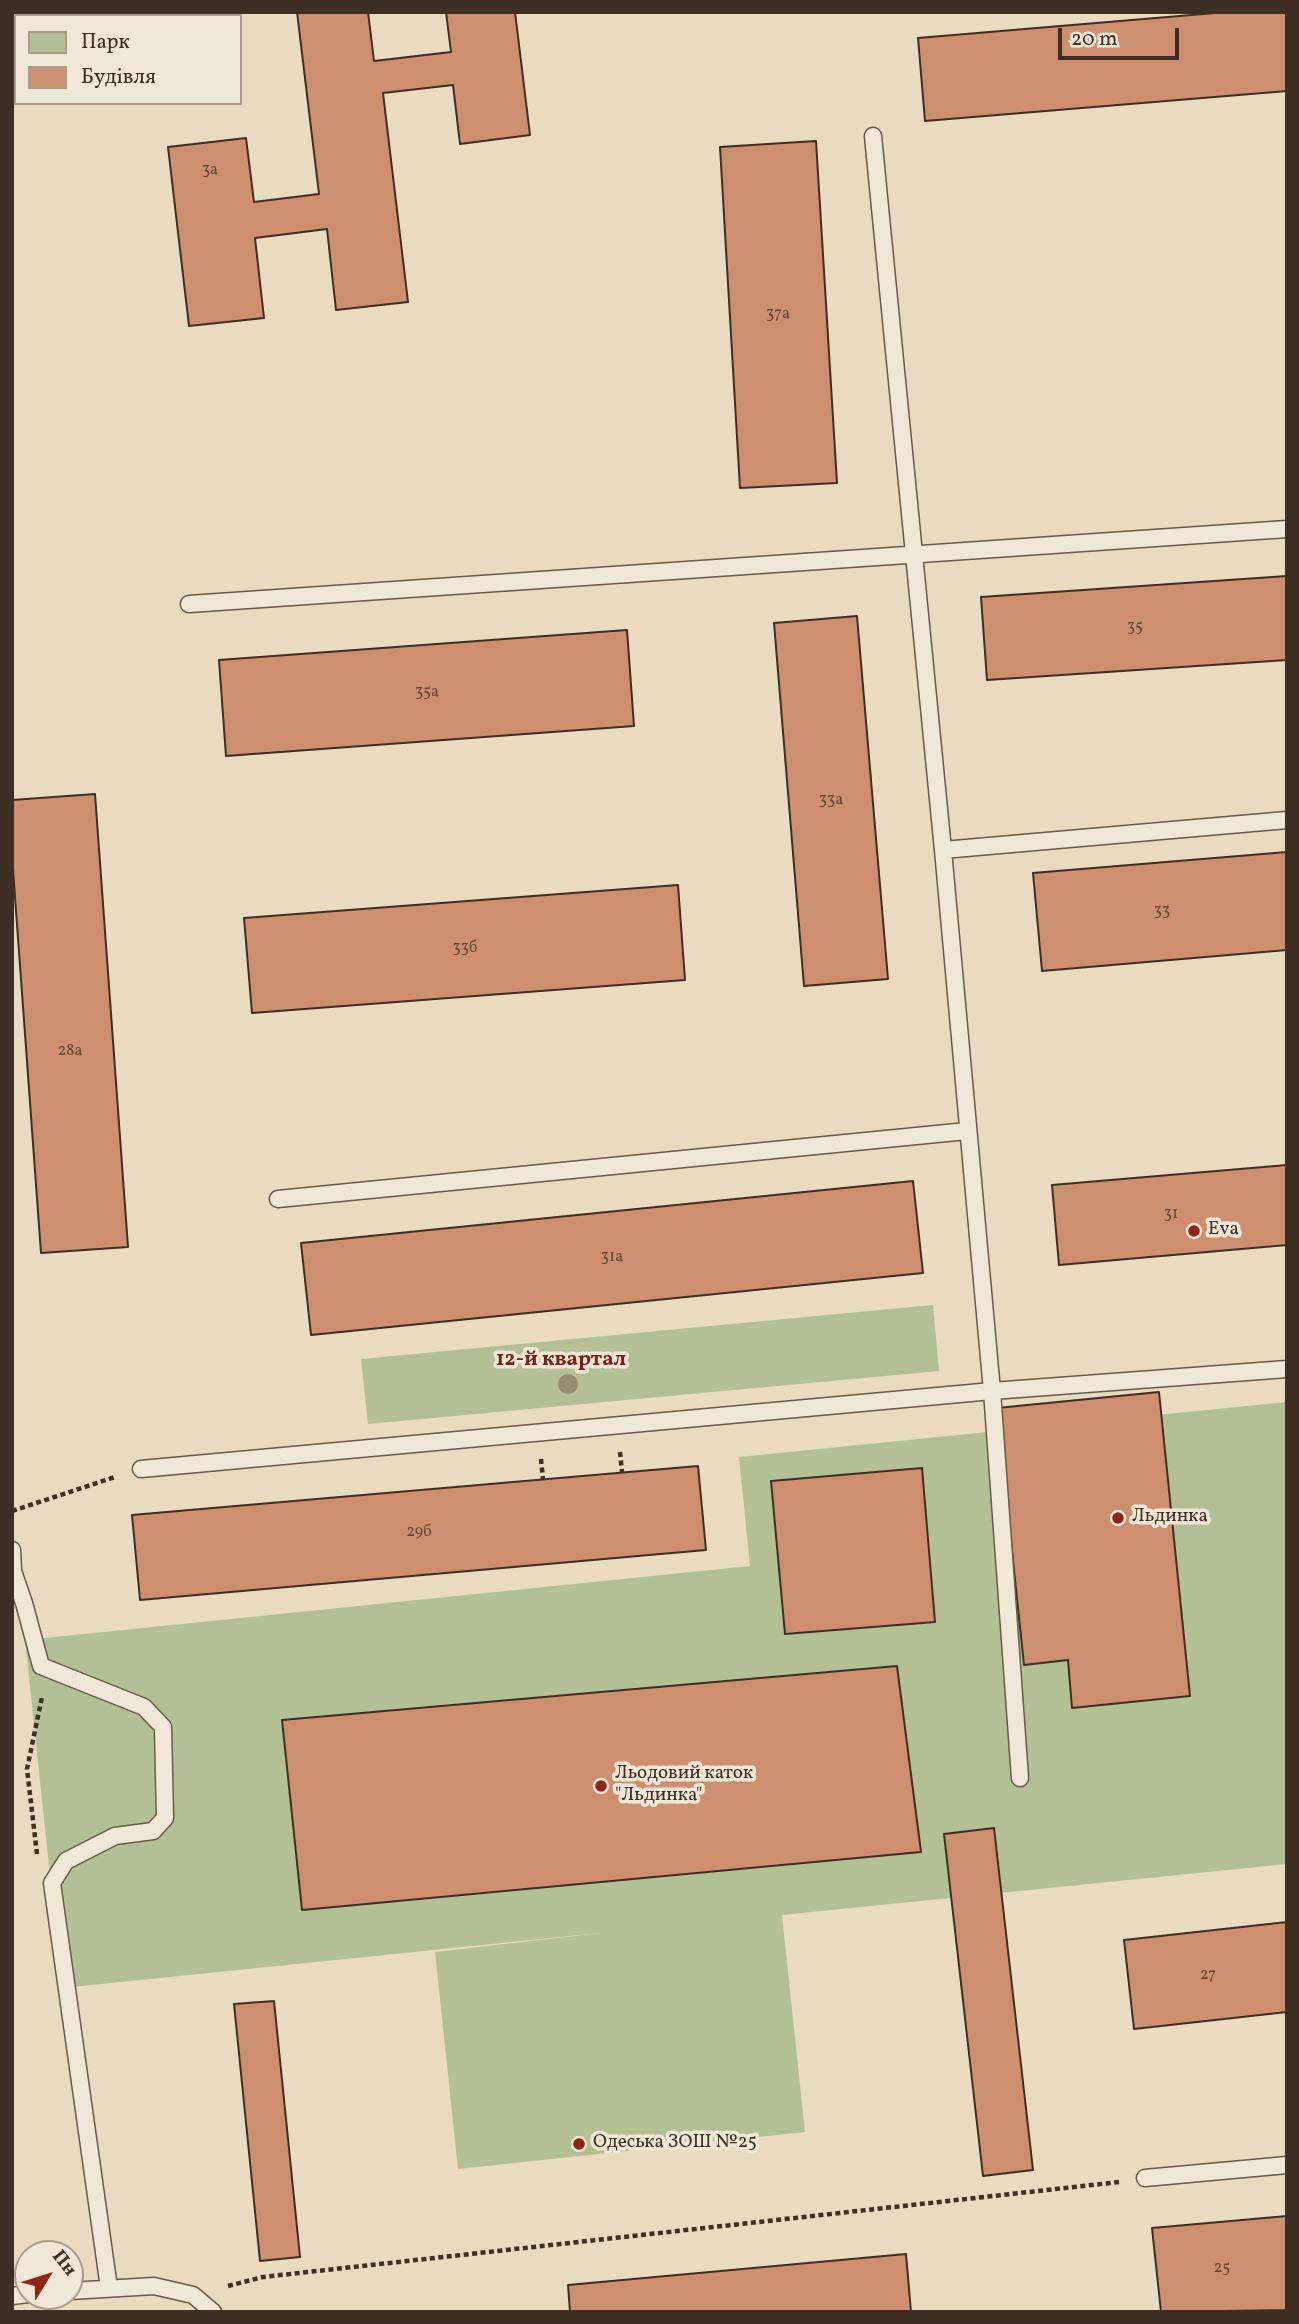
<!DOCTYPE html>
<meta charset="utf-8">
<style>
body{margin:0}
#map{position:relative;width:1299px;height:2324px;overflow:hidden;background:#e9dac0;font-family:Vollkorn,serif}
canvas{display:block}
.frame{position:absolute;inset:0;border:14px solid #3e2f22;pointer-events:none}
.legend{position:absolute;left:14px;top:14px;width:228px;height:91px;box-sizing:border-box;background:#f1e7d6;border:2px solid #a99d8e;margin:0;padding:9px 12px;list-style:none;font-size:21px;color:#3e2f22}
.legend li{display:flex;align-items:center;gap:14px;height:35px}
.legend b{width:35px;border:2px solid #a99d8e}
.north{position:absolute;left:14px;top:2240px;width:70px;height:70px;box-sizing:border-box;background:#f1e7d6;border:2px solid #a99d8e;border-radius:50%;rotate:52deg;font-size:19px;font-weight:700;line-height:28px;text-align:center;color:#3e2f22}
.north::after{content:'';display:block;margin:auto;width:24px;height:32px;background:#8f2418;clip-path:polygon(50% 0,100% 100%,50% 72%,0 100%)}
.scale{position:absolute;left:1058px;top:28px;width:121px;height:32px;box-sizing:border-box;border:4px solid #3e2f22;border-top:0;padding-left:9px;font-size:21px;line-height:24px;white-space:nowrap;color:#3e2f22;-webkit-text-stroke:5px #f1e7d6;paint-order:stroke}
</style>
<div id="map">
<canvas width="1299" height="2324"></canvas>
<div class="frame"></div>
<ul class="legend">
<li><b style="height:19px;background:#b3c095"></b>Парк</li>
<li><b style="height:19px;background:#ce8f70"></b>Будівля</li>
</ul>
<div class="north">Пн</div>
<div class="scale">20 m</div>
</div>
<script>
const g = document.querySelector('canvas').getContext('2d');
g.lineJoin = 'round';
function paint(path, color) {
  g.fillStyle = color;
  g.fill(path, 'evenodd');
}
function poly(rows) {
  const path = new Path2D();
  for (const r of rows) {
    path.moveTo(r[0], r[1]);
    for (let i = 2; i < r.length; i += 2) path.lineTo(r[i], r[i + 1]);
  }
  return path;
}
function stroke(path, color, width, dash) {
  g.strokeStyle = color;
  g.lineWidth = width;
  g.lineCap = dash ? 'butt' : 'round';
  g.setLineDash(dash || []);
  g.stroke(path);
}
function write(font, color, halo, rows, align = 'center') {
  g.font = font + ' Vollkorn,serif';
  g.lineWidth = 7;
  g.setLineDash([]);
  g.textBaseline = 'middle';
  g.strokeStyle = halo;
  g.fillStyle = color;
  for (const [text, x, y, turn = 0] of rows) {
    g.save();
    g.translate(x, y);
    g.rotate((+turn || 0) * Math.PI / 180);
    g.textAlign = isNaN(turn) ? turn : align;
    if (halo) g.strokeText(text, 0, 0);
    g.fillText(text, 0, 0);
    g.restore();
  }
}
paint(poly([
 [933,1305,939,1371,368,1424,361,1359],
 [1287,1402,1287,1864,782,1915,805,2132,458,2169,435,1952,600,1933,62,1988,25,1640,750,1566,739,1457]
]), '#b3c095');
const building = poly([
 [297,12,368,12,374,61,451,52,446,12,515,12,530,135,460,144,453,85,383,93,408,302,336,310,327,229,255,238,264,318,189,326,168,147,246,138,254,202,319,194,297,12],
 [1227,12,1287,12,1287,91,925,121,918,38,1227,12],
 [816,141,837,483,740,488,720,147,816,141],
 [1287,576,1287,660,987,680,981,597,1287,576],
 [857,616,888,979,804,986,774,623,857,616],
 [627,630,634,726,226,756,219,660,627,630],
 [95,794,128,1247,41,1253,12,856,12,800,95,794],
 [1287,852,1287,950,1042,971,1033,873,1287,852],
 [678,885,685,980,252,1013,244,918,678,885],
 [1287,1165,1287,1245,1059,1265,1052,1185,1287,1165],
 [913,1181,923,1273,311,1335,301,1243,913,1181],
 [1159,1392,1190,1696,1072,1708,1068,1660,1024,1665,997,1408,1159,1392],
 [698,1466,706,1550,140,1600,132,1515,698,1466],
 [922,1468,935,1622,785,1634,771,1481,922,1468],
 [897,1666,921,1852,302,1910,282,1720,897,1666],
 [994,1828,1033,2170,983,2176,944,1834,994,1828],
 [1287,1922,1287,2012,1134,2029,1124,1940,1287,1922],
 [274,2001,300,2257,260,2261,234,2004,274,2001],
 [1287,2216,1287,2310,1161,2312,1152,2228,1287,2216],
 [906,2254,911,2312,570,2312,568,2285,906,2254]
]);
paint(building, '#ce8f70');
stroke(building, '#3e2f22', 2);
const lane = poly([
 [873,136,943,850,992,1391,1020,1778],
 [189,604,1287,529],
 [943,850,1287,820],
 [278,1199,967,1131],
 [141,1469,992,1391,1287,1369],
 [12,1550,13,1571,24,1603,41,1666,144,1707,163,1727,165,1818,153,1831,115,1836,66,1861,52,1883,109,2288],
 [1145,2178,1287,2165],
 [70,2291,154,2286,193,2295,213,2312],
 [12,2296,28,2294]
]);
stroke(lane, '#695a4a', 19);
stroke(poly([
 [620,1452,622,1472],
 [541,1459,543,1479],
 [12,1511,115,1477],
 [37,1854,27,1769,42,1697],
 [228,2286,263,2277,1119,2182]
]), '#3e2f22', 4.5, [5, 3.5]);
stroke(lane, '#f1e7d6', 16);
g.fillStyle = '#988c76';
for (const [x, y] of [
 [568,1384]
]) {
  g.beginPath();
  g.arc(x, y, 10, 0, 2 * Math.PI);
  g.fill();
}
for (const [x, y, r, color] of [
 [1194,1231,7,"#8f2418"],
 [1118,1518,7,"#8f2418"],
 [601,1786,7,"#8f2418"],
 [579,2144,7,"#8f2418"]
]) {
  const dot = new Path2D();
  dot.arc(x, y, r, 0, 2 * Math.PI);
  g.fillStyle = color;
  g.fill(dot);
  stroke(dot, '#f1e7d6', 2.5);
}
write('16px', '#624736', null, [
 ["3а",210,171],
 ["37а",778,315],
 ["35",1135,628],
 ["35а",427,693],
 ["33а",831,801],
 ["33",1162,912],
 ["33б",465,949],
 ["28а",70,1052],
 ["31",1171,1215],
 ["31а",612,1258],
 ["29б",419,1533],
 ["27",1208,1976],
 ["25",1222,2269]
]);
write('19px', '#3e2f22', '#f1e7d6', [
 ["Eva",1208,1231],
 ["Льдинка",1132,1518],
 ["Льодовий каток",615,1775],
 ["\"Льдинка\"",615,1797],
 ["Одеська ЗОШ №25",593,2144]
], 'left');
write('bold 21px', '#7a1f14', '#f1e7d6', [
 ["12-й квартал",561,1361]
]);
</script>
